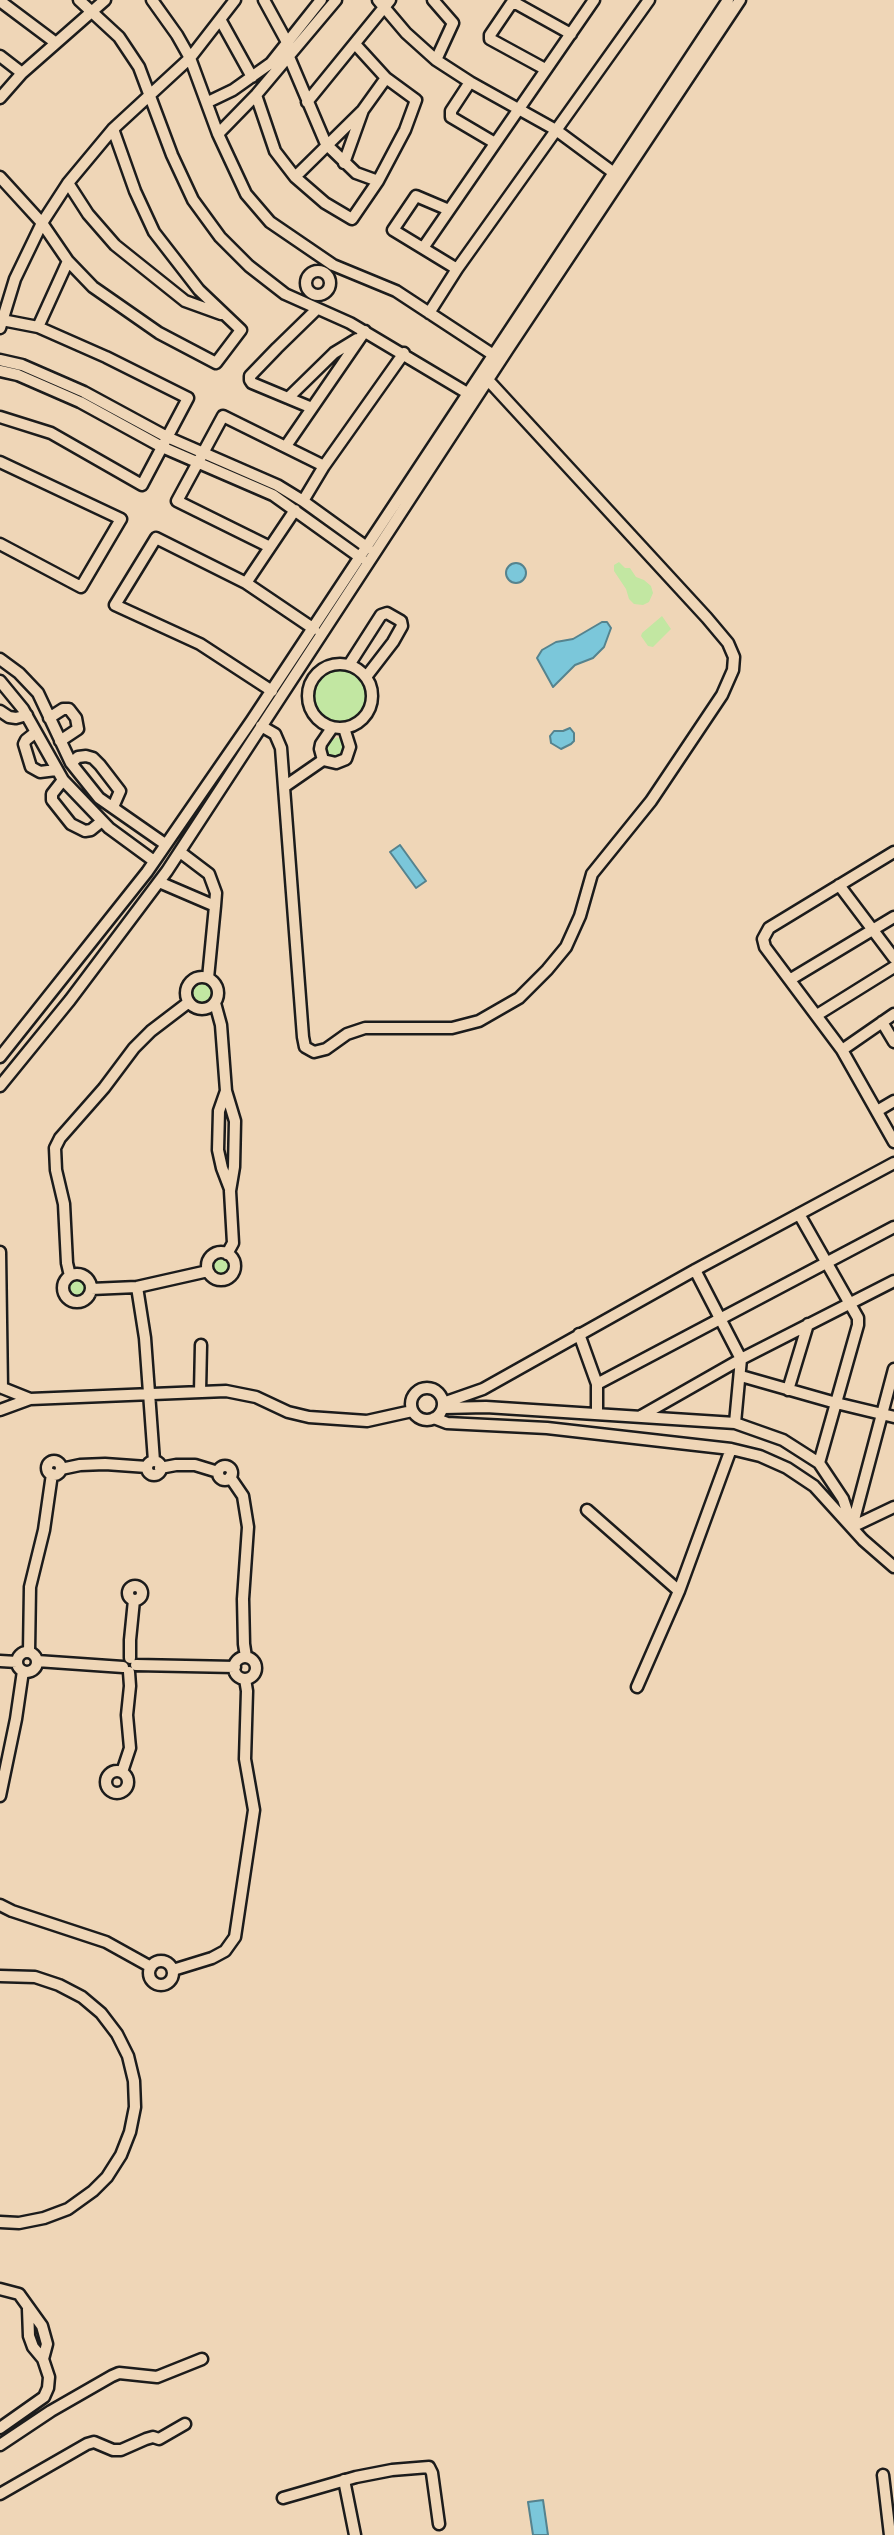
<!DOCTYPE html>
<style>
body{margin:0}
canvas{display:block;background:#efd6b7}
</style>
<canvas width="894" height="2535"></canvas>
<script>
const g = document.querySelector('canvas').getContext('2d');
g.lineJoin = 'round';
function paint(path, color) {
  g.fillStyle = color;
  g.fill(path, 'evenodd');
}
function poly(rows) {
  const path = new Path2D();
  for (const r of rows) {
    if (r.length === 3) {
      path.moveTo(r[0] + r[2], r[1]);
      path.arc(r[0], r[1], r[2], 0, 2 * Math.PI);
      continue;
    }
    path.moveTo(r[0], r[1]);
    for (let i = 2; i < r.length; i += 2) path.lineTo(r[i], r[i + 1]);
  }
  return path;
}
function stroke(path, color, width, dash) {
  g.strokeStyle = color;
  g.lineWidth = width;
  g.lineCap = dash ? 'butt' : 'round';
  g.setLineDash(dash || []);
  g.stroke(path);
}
paint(poly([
 [619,562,625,568,630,568,636,577,644,580,651,586,653,593,649,602,643,605,634,604,629,599,626,589,614,571,614,565],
 [662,616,671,629,653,647,648,646,641,636,642,633],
 [340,696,29],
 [340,737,346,741,344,758,329,758,325,748,328,740],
 [202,993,9],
 [220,1266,9],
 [77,1288,9]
]), '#c2e7a2');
const water = poly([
 [516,573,10],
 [602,622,607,622,611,628,604,647,593,658,575,665,553,687,537,658,542,650,556,642,573,639,602,622],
 [570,728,574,733,574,741,571,744,561,749,551,743,550,736,554,731,563,731,570,728],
 [400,845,426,881,416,888,390,852,400,845],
 [543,2500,548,2535,533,2535,528,2502,543,2500]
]);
paint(water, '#7bc7da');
stroke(water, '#55838e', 2);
const minor = poly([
 [79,0,119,37,139,67,172,155,193,200,220,237,249,266,285,294,350,323,469,394],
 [152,0,177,35,190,58,218,134,246,194,270,222,333,265,396,291,498,358],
 [264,0,288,44],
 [378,0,406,33,436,60,470,82,556,130,614,173],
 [433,0,453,23,436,60],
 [0,1,56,43],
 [221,21,252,77],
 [0,56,22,73],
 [289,57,326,144,356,173,378,181],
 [545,69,490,39,490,35,511,4,517,4,571,34],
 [470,82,451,111,451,117,495,143],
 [256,95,275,151,295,177,325,203,352,219,378,181,405,130,416,100,386,78,355,44],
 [0,98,22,73,105,0],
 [208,102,233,90,271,63,321,0],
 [307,102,390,0],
 [218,134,256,95,336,0],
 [344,163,363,110],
 [0,177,42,223,68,261,93,287,159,333,216,363,241,330,199,290,154,232,135,191,113,129],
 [295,177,363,110,386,78],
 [68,183,88,214,115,245,185,301,221,314],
 [449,210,416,196,393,230,457,269],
 [423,248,594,0],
 [318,283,12],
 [429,313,457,269,649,0],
 [38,327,68,261],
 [0,328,15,279,42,223,68,183,113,129,190,58,235,0],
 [0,360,22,365,84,392,167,437,277,485,303,501,368,548],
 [0,371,18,375,80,402,162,447,273,495,361,558],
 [288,398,334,353,357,339],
 [312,408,252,383,250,380,250,376,277,348,317,309],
 [0,417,51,433,142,485,188,398,106,357,38,327,2,320],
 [286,446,365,331],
 [0,462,121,519,81,587,0,544],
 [303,501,324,466,404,353],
 [270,547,177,501,223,416,324,466],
 [246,583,295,510],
 [0,659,19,673,38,693,71,763,99,798,165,844],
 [340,696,32],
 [349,665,381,615,387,613,401,621,402,626,393,642,366,677],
 [0,681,23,709,63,780,109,828,154,861],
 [272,691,200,644,115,605,156,538,246,583,314,629],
 [0,711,9,717,16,718,27,715],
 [49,718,63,709,69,709,76,718,78,729,60,741],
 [261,726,275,734,281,748,303,1037,305,1047,314,1052,326,1049,347,1034,365,1028,452,1028,479,1021,519,998,547,970,566,947,580,916,592,874,651,801,722,695,733,670,734,657,728,643,707,618,488,380],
 [36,732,26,740,24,744,31,767,40,772,56,770],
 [323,760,320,749,321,744,332,728],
 [71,763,78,757,86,756,93,758,100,765,120,791,113,807],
 [63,780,52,794,52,800,71,824,85,831,91,830,102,821],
 [284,787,323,760,336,763,346,759,350,747,344,728],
 [894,852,769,928,763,939,765,947,842,1050,894,1142],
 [159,882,215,906,216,893,209,874,180,852],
 [839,885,894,958],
 [202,993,16],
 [208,978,215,906],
 [791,979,894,917],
 [215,1003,221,1025,226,1091,235,1121,234,1167,230,1191,233,1243,227,1254],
 [817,1015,894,967],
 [882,1022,894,1042],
 [842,1050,894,1014],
 [0,1057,147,872,252,720,728,0],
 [0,1086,70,1000,167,871,508,349,740,0],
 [226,1091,219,1111,218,1150,222,1168,230,1189],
 [877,1111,894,1101],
 [799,1214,858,1318,858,1325,819,1463],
 [0,1252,2,1388],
 [221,1266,14],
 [695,1270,741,1359,735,1423],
 [77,1288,14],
 [70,1276,67,1263,64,1204,56,1170,55,1148,60,1138,104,1088,134,1048,151,1031,189,1002],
 [137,1287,145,1338,154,1461],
 [91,1289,137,1287,208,1271],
 [579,1334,597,1384,597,1413],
 [741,1376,836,1403,894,1417],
 [597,1384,894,1227],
 [0,1387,30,1399],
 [427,1404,16],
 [788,1390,808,1324],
 [200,1392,201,1345],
 [443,1403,483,1389,695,1270,894,1163],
 [444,1408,486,1407,735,1423,783,1440,819,1463,843,1499,851,1523],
 [0,1410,30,1399,226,1391,256,1397,288,1412,309,1417,367,1421,412,1411],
 [641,1416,741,1359,894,1281],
 [434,1418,447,1423,547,1428,731,1449,760,1456,787,1468,814,1486,863,1540,894,1567],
 [154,1468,7],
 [54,1468,7],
 [225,1473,7],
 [160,1468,176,1465,195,1465,218,1472],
 [61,1469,80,1465,105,1464,147,1467],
 [230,1477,243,1496,248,1527,243,1599,244,1644,246,1657],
 [587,1510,679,1591],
 [852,1527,894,1369],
 [852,1527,894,1507],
 [135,1593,7],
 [29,1652,30,1587,44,1530,52,1474],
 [27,1662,10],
 [245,1668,11],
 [130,1658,130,1640,134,1600],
 [0,1661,17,1662],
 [37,1661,123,1667],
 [136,1665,235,1667],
 [637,1687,679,1591,731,1449],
 [117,1782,11],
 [122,1772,130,1748,127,1715,130,1686,129,1672],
 [0,1796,16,1719,23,1671],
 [0,1905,12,1911,106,1942,151,1967],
 [161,1973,12],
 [173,1970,212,1958,225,1951,235,1937,254,1810,245,1759,247,1691,245,1679],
 [0,1976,35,1977,59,1985,82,1997,101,2013,117,2034,128,2056,134,2081,135,2107,130,2132,121,2155,107,2177,93,2191,68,2209,44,2218,19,2223,0,2222],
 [0,2289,19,2294,42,2326,47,2344,43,2359],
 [0,2428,44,2397,48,2388,49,2377,43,2359,33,2347,29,2336,28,2309],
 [0,2445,51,2411,112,2376,119,2373,157,2377,202,2359],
 [883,2475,890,2535],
 [344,2480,355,2535],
 [0,2494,87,2444,94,2442,113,2450,121,2450,146,2439,153,2437,159,2439,185,2424],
 [283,2498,356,2477,392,2470,429,2467,432,2473,439,2524]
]);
stroke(minor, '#1c1c1c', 15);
stroke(minor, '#efd6b7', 10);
</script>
